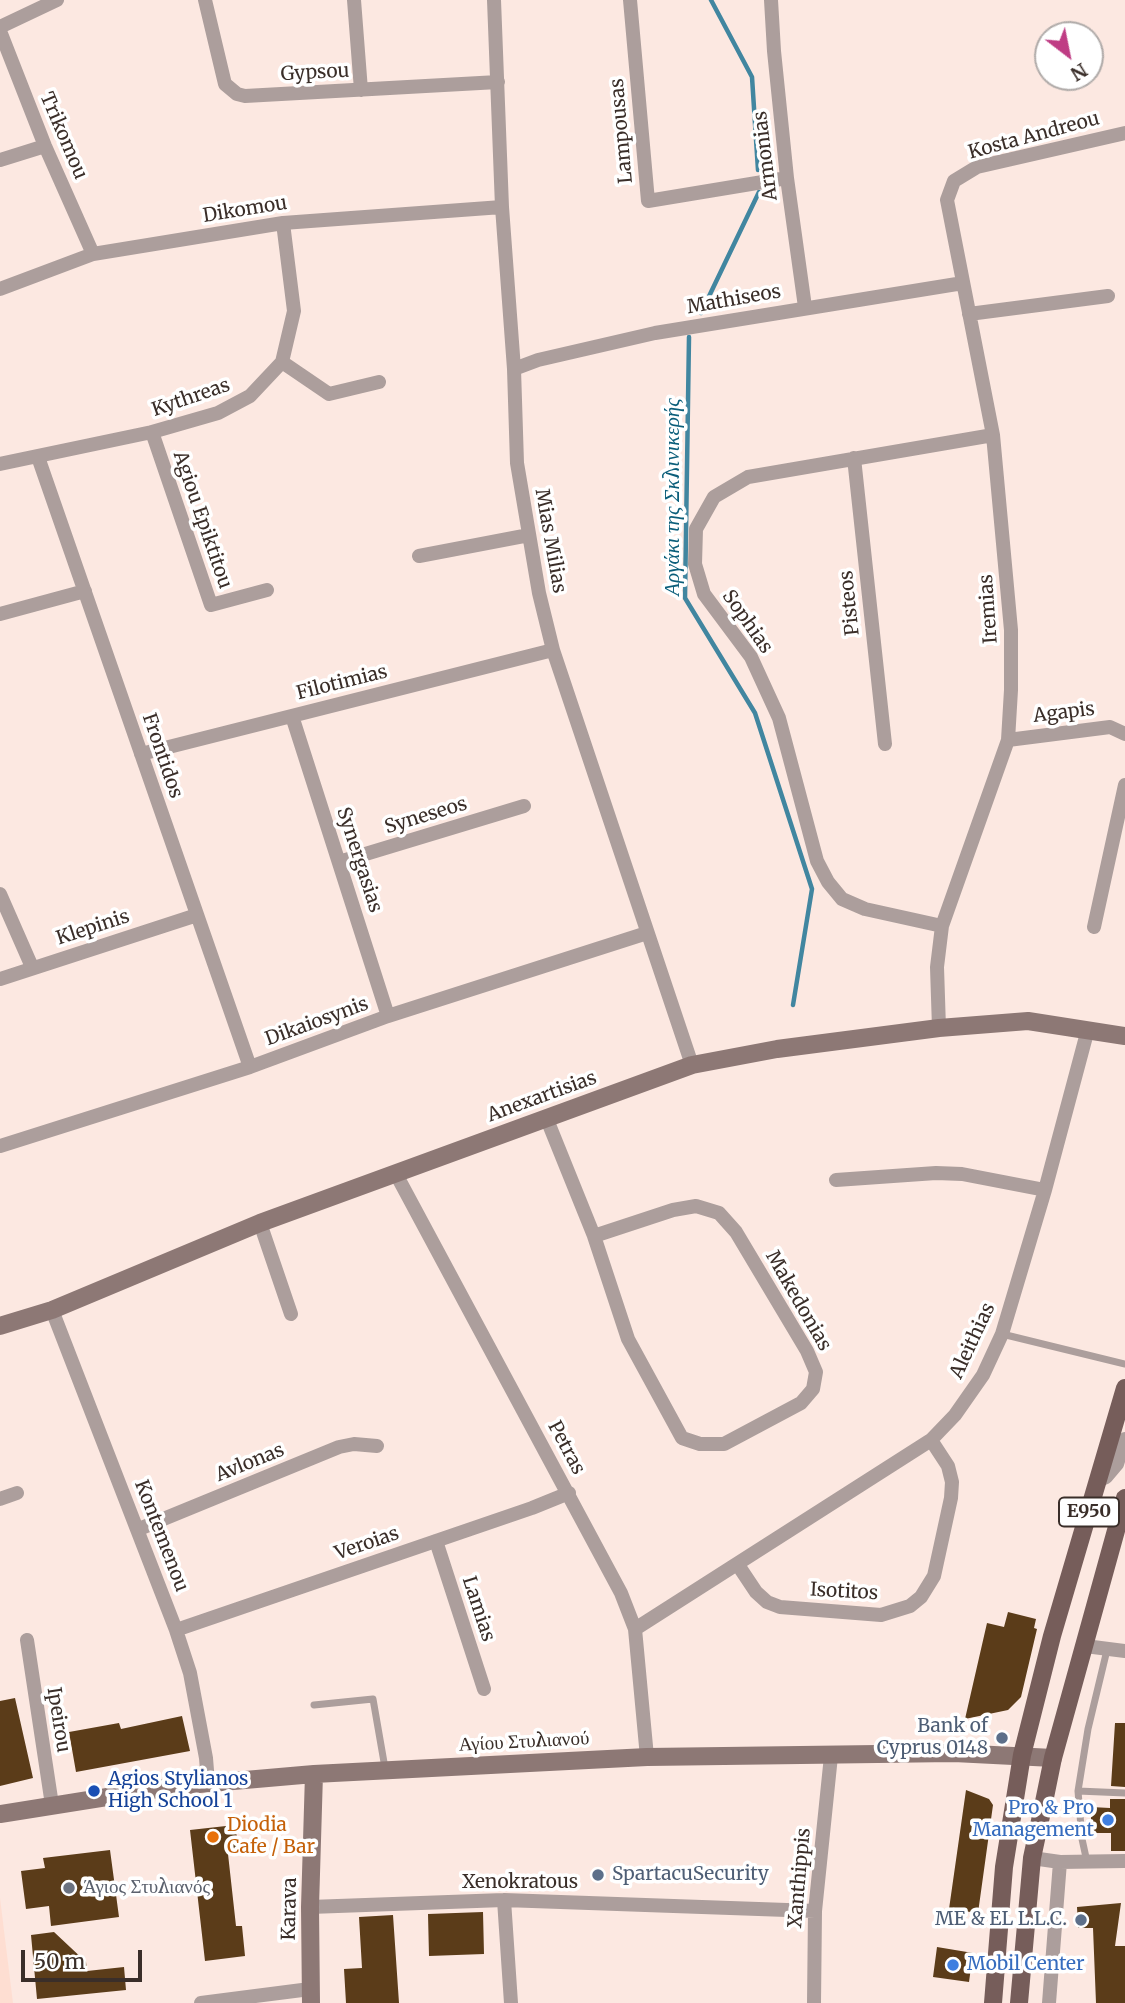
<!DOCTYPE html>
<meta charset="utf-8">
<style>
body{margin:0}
#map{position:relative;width:1125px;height:2003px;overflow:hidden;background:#fce8e1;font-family:Merriweather,serif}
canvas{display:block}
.north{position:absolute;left:1034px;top:21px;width:70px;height:70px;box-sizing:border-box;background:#fff;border:2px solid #b0aba9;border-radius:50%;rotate:148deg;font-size:19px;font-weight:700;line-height:28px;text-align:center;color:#3a2e29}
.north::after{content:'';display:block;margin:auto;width:24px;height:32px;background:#bf3c84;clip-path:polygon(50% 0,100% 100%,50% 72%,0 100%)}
.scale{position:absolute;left:21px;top:1950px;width:121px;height:32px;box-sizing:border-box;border:4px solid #3a2e29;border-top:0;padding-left:9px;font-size:21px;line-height:24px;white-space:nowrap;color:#3a2e29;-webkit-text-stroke:5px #fff;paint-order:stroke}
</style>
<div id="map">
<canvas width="1125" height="2003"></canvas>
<div class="north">N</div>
<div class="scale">50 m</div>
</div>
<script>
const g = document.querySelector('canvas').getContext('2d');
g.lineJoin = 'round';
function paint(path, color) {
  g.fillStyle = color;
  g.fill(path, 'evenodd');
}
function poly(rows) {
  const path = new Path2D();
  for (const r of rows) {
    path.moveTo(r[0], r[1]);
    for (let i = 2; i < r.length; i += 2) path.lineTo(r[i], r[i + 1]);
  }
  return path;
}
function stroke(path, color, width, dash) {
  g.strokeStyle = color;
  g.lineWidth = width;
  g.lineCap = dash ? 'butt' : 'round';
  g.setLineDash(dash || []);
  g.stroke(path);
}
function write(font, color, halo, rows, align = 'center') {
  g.font = font + ' Merriweather,serif';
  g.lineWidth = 7;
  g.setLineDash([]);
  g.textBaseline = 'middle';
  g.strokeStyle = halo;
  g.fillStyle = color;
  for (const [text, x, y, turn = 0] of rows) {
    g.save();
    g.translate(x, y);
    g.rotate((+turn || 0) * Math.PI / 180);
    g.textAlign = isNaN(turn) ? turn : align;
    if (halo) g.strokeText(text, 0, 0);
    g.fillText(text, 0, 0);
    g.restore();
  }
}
paint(poly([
 [0,1898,13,2003,0,2003]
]), '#feded2');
stroke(poly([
 [711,0,752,77,758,170],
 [701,313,759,192],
 [689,337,685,598,755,713,812,889,793,1005]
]), '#4186a0', 4.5);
paint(poly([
 [1008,1612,1036,1619,1034,1628,1037,1629,1021,1697,1008,1710,965,1719,987,1623,1004,1627],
 [15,1698,33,1778,0,1786,0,1701],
 [182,1716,190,1751,76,1772,69,1732,119,1723,121,1729],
 [1115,1723,1125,1723,1125,1787,1111,1786],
 [966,1790,989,1799,993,1805,978,1913,949,1909],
 [1110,1799,1125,1799,1125,1851,1111,1851,1111,1833,1091,1833,1091,1807,1110,1808],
 [235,1825,239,1852,228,1854,236,1926,242,1926,245,1956,205,1961,190,1830],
 [110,1850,119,1917,51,1926,49,1906,26,1909,21,1871,45,1868,43,1858],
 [1121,1903,1115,1946,1125,1946,1125,2003,1096,2003,1093,1928,1078,1928,1077,1907],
 [483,1912,484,1954,429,1956,428,1914],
 [393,1915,399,2003,346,2003,344,1969,362,1968,359,1917],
 [54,1932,86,1962,87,1971,124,1967,126,1990,37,1999,31,1935],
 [937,1947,973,1953,969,1982,933,1977]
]), '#5b3c19');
stroke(poly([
 [1002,1334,1125,1364],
 [314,1705,373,1699,385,1768],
 [1078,1791,1125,1793],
 [1087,1862,1082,1839,1078,1791,1088,1729,1107,1650]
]), '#ac9e9c', 7);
stroke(poly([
 [205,0,225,84,237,94,245,96,498,82],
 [354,0,361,90],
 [494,0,502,207,514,369,517,463,539,593,553,650,692,1065],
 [630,0,648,201,787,178],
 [771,0,774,51,787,178,805,307],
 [0,27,57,0],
 [0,31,45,146,93,254],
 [0,160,45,146],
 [0,289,93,254,283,223,502,207],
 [969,314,1108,296],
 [282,362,329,394,379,382],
 [514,369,538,360,655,333,963,283],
 [152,432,211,605,267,590],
 [38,457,250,1067],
 [854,458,885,744],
 [0,464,152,432,218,413,250,396,282,362,294,311,283,223],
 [419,556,529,535],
 [0,614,85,591],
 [292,716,388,1016],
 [1008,740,1110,727,1125,734],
 [141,754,553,650],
 [339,862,524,806],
 [0,894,32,967],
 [942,926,865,909,842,899,828,882,817,861,779,718,751,657,704,594,695,564,696,529,714,497,748,477,993,435],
 [1094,927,1125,785],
 [0,979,197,915],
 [939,1028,937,967,942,926,1008,740,1011,690,1011,630,993,435,947,200,954,181,977,167,1125,133],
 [546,1117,594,1236,628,1339,682,1438,700,1444,724,1444,801,1403,813,1389,816,1372,807,1351,736,1232,719,1213,696,1206,673,1210,594,1236],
 [0,1146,250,1067,388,1016,647,933],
 [396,1174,621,1593,635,1629,647,1757],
 [836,1180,936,1173,962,1174,1045,1190],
 [260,1223,291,1314],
 [52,1310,176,1630,190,1673,206,1758,208,1783],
 [1097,1481,1106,1477,1117,1464,1125,1439],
 [0,1499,17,1493],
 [139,1529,339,1447,354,1444,377,1446],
 [436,1541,484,1689],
 [738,1565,756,1592,767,1602,780,1607,881,1615,910,1606,921,1597,934,1576,951,1498,952,1482,948,1466,931,1440],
 [635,1629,931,1440,955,1415,983,1375,1002,1334,1045,1190,1088,1029],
 [176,1630,532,1508,569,1493],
 [27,1640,52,1805],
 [1085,1646,1125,1651],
 [1032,1858,1060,1862,1125,1861],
 [504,1900,511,2003],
 [310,1907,504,1900,815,1911],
 [201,2003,310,1989],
 [814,2003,815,1911,831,1756],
 [1049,2003,1060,1862]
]), '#ac9e9c', 14);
stroke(poly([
 [0,1326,52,1310,260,1223,692,1065,777,1049,939,1028,1028,1021,1125,1036],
 [0,1814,176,1786,314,1774,647,1757,954,1753,1053,1758],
 [311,2003,310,1907,314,1774]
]), '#8d7875', 18);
stroke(poly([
 [993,2003,1004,1867,1022,1755,1052,1636,1125,1388],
 [1019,2003,1032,1858,1044,1802,1053,1758,1125,1498]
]), '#765d5a', 18);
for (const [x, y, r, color] of [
 [1002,1738,7,"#5c6f8a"],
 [94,1791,7,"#1a4fb4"],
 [1108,1820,7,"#3f7fe0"],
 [213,1837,7,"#e8710a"],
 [598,1875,7,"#5c6f8a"],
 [69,1888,7,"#6b7280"],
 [1081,1920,7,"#5c6f8a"],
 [953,1965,7,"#3f7fe0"]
]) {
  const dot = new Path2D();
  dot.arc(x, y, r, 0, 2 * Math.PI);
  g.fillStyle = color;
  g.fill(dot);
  stroke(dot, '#fff', 2.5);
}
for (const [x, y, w] of [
 [1089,1512,60]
]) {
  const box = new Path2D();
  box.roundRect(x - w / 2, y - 14.5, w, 29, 5);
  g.fillStyle = '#fff';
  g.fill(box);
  stroke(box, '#3a2e29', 2);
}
write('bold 18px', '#3a2e29', null, [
 ["E950",1089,1512]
]);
write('19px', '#3a2e29', '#fff', [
 ["Gypsou",315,73,-3],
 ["Lampousas",622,131,-95],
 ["Trikomou",63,136,67],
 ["Kosta Andreou",1034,136,-15],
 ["Armonias",766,156,-97],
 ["Dikomou",245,210,-9],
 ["Mathiseos",734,300,-10],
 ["Kythreas",191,398,-19],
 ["Agiou Epiktitou",202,520,71],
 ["Mias Milias",550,541,80],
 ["Pisteos",850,603,-96],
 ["Iremias",989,609,-94],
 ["Sophias",747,622,55],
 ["Filotimias",342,683,-14],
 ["Agapis",1064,713,-7],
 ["Frontidos",162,756,71],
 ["Syneseos",426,816,-17],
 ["Synergasias",359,860,72],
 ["Klepinis",93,928,-18],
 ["Dikaiosynis",317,1022,-20],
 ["Anexartisias",542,1097,-20],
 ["Makedonias",798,1301,60],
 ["Aleithias",973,1341,-65],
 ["Petras",566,1448,62],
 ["Avlonas",250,1463,-22],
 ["Kontemenou",161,1536,69],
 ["Veroias",367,1544,-19],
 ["Isotitos",844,1592,3],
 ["Lamias",478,1609,72],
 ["Ipeirou",58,1720,81],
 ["Αγίου Στυλιανού",524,1742,-3],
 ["Xanthippis",800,1878,-85],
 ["Xenokratous",520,1883],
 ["Karava",290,1909,-89]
]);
write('19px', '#4e5e75', '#fff', [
 ["Bank of",988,1727],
 ["Cyprus 0148",988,1749],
 ["SpartacuSecurity",612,1875,"left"],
 ["ME & EL L.L.C.",1067,1920]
], 'right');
write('19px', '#164399', '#fff', [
 ["Agios Stylianos",108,1780],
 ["High School 1",108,1802]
], 'left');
write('19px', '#366cbe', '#fff', [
 ["Pro & Pro",1094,1809],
 ["Management",1094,1831],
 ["Mobil Center",967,1965,"left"]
], 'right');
write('19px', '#c56008', '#fff', [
 ["Diodia",227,1826],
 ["Cafe / Bar",227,1848]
], 'left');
write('19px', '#5b616d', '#fff', [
 ["Άγιος Στυλιανός",83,1888]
], 'left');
write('italic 21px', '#0b5e7a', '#fff', [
 ["Αργάκι της Σκλινικερής",673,497,-90]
]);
</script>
